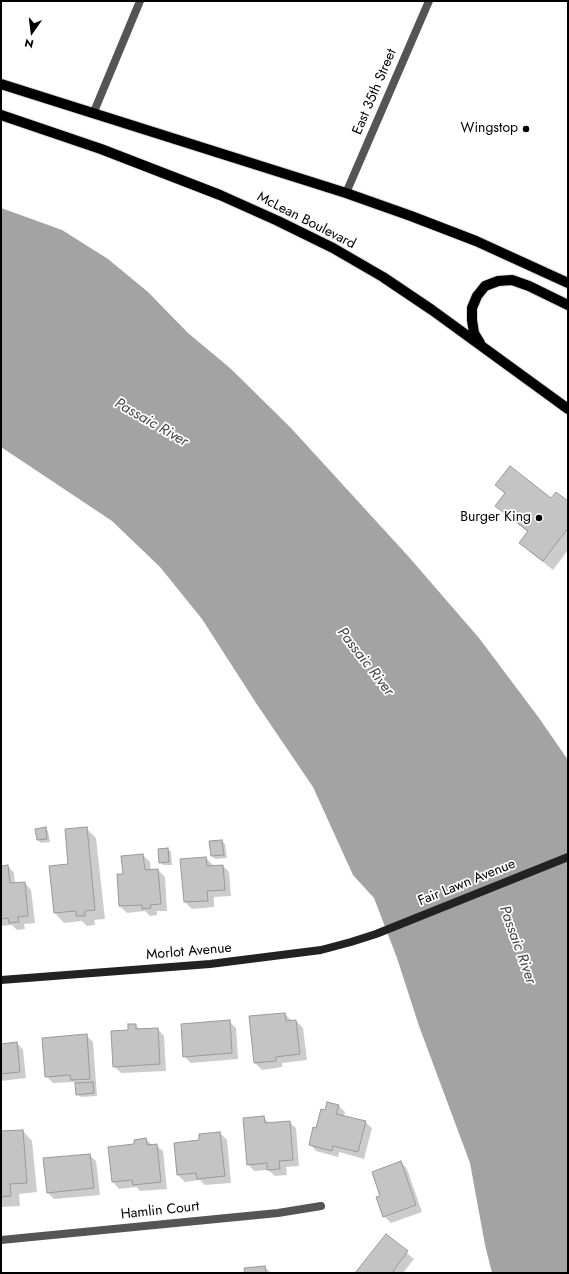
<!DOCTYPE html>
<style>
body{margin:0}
#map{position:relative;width:569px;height:1274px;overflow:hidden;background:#fff;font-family:Jost,sans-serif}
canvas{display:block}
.frame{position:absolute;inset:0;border:2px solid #000;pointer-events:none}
.north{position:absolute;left:12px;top:12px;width:40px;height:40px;-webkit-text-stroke:3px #fff;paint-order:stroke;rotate:194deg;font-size:11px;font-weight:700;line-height:16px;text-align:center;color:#000}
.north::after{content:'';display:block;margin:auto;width:14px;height:18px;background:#000;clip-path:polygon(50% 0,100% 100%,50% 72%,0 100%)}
</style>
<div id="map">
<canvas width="569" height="1274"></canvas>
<div class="frame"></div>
<div class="north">N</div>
</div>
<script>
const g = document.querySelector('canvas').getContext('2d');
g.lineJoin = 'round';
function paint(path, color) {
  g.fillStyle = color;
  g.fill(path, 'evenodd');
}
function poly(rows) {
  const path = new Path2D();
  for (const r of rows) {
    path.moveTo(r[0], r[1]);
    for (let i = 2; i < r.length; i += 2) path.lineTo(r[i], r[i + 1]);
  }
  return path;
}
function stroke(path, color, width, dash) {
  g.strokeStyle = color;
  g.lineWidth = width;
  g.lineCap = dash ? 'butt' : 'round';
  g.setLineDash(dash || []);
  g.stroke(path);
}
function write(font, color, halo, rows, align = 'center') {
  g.font = font + ' Jost,sans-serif';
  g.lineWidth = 3.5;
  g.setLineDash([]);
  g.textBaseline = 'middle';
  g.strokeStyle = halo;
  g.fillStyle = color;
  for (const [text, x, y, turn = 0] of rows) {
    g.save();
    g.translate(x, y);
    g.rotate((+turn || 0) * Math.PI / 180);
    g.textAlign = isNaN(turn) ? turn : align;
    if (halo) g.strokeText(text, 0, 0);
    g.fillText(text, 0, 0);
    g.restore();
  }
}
paint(poly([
 [1,208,62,230,108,259,148,292,188,333,230,368,290,427,408,556,479,638,539,718,568,760,568,1273,492,1273,485,1245,470,1163,419,1026,397,958,374,898,353,875,313,787,256,703,202,619,160,567,112,521,1,447]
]), '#a3a3a3');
paint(poly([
 [497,485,568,502,568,550,553,570,530,552,521,543,529,533,506,515,496,505,505,494],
 [45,828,48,831,50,842,41,843,38,840],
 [86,828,96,838,105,919,94,920,95,925,87,926,82,921,64,923,55,913,69,865],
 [222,841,225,844,227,858,215,859,212,856,210,842],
 [168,849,171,852,172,865,163,865,160,862],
 [143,855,150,862,151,871,158,870,165,877,167,911,157,911,157,915,150,916,145,911,127,913,120,906,124,875],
 [206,858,213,865,213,866,223,866,229,872,231,896,214,897,214,907,192,909,185,902],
 [8,866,14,873,15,884,25,883,31,890,35,923,24,924,25,929,17,930,12,925,1,926,1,867],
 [285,1014,292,1021,296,1021,303,1028,307,1060,282,1063,282,1067,262,1070,255,1063],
 [229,1021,236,1028,238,1059,191,1063,184,1056],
 [135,1025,141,1030,158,1029,164,1036,166,1071,121,1073,114,1066,129,1031],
 [86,1035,93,1042,97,1096,81,1097,77,1094,77,1085,73,1082,53,1083,46,1076],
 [17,1043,23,1050,26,1078,1,1081,1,1045],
 [338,1105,345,1112,344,1116,365,1122,372,1128,364,1159,339,1152,338,1157,316,1151,310,1144,326,1111],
 [264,1118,269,1123,289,1122,296,1128,299,1166,286,1167,287,1175,275,1176,268,1170,254,1171,248,1164],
 [23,1131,32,1141,37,1192,19,1194,20,1206,1,1207,1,1132],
 [220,1133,227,1140,231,1183,205,1185,200,1180,185,1182,178,1175,175,1143,200,1141],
 [146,1139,152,1145,156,1145,163,1151,167,1189,140,1191,137,1187,119,1189,113,1182,109,1148,135,1145],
 [89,1155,96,1161,100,1195,54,1199,48,1193],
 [401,1162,407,1169,422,1212,391,1223,384,1216,382,1197],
 [386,1236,414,1259,403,1273,356,1273],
 [265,1267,271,1273,246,1273]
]), '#0003');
const building = poly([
 [510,466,551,498,556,492,568,501,568,528,543,561,519,543,528,531,495,506,505,493,495,485,510,466],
 [46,827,47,839,37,840,35,829,46,827],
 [87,827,95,910,85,911,85,916,76,916,76,911,54,913,49,866,68,864,65,829,87,827],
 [222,840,224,855,211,856,209,841,222,840],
 [168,848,169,862,159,863,158,849,168,848],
 [143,854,145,870,158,869,161,904,150,905,151,908,142,909,142,905,119,906,117,874,123,874,121,856,143,854],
 [206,857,207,866,223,865,225,890,207,891,208,901,184,902,180,859,206,857],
 [8,865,10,883,25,882,28,916,18,917,19,922,9,923,8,918,1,919,1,866,8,865],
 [285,1013,286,1021,296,1020,300,1054,276,1057,276,1061,254,1063,249,1016,285,1013],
 [230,1020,232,1053,183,1057,181,1024,230,1020],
 [128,1024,136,1024,136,1029,158,1028,160,1064,113,1067,111,1031,128,1030,128,1024],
 [87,1034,90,1079,71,1080,70,1075,45,1077,42,1038,87,1034],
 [17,1042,20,1072,1,1074,1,1044,17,1042],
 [93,1082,94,1093,76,1095,75,1083,93,1082],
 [327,1102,339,1105,336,1114,366,1121,358,1152,333,1146,332,1151,309,1145,313,1127,316,1128,321,1109,325,1110,327,1102],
 [264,1116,265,1123,290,1121,293,1160,279,1161,280,1169,267,1170,267,1163,247,1165,243,1118,264,1116],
 [23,1130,27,1183,10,1184,11,1196,1,1197,1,1131,23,1130],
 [220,1132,225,1176,197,1179,196,1173,177,1175,174,1143,199,1140,199,1134,220,1132],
 [146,1138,147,1145,157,1144,161,1182,133,1185,132,1180,112,1182,108,1147,134,1144,134,1140,146,1138],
 [90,1154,94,1188,47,1193,43,1158,90,1154],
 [401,1161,416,1205,383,1217,376,1197,380,1196,372,1172,401,1161],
 [386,1234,408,1251,393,1271,396,1273,355,1273,386,1234],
 [265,1266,266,1273,245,1273,244,1268,265,1266]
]);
paint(building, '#c4c4c4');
stroke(building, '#999', 1);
const primary = poly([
 [1,84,346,193,411,216,476,241,568,283],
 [1,115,101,149,220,195,278,221,333,248,383,277,432,310,568,409],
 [480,343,474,333,472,320,472,308,477,296,485,286,498,281,512,280,529,286,568,305]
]);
stroke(primary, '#dbdbdb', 12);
stroke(poly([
 [93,114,140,1],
 [346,193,429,1],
 [1,1240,278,1213,321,1206]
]), '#555', 8);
stroke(poly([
 [1,980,210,964,321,950,351,942,376,934,568,857]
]), '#222', 8);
stroke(primary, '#000', 10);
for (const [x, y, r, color] of [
 [526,129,4,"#000"],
 [539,518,4,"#000"]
]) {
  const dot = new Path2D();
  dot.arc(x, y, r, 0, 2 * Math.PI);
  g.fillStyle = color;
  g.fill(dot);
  stroke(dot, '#fff', 1.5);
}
write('14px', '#000', '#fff', [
 ["East 35th Street",375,92,-67],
 ["McLean Boulevard",306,221,27],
 ["Fair Lawn Avenue",467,883,-22],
 ["Morlot Avenue",189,952,-5],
 ["Hamlin Court",160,1211,-6]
]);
write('14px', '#000', '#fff', [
 ["Wingstop",518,129],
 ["Burger King",531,518]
], 'right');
write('italic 15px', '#444', '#fff', [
 ["Passaic River",151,423,30],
 ["Passaic River",365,662,52],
 ["Passaic River",517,945,70]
]);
</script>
